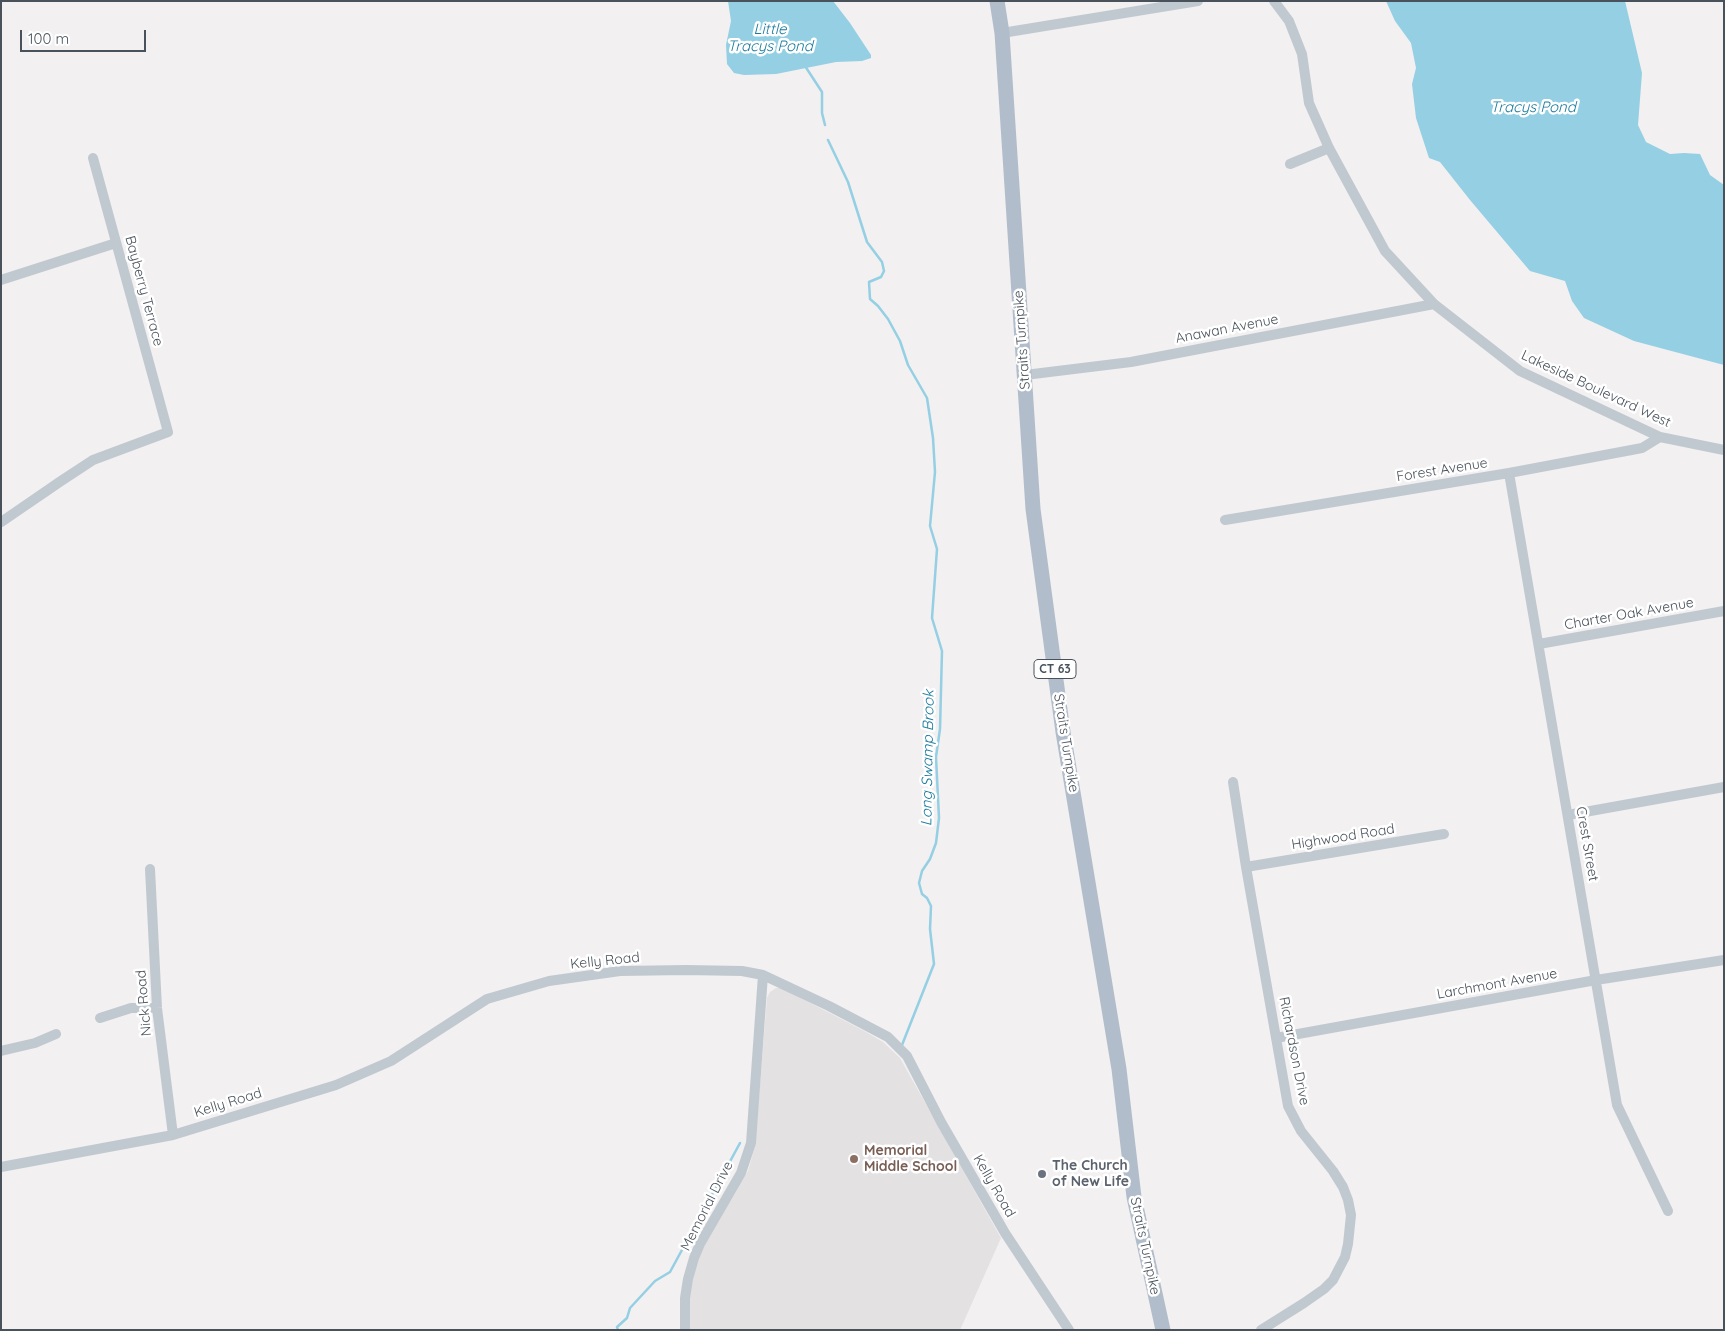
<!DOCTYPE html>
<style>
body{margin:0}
#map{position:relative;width:1725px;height:1331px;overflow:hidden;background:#f2f0f0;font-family:Quicksand,sans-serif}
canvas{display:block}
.frame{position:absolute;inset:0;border:2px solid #49525b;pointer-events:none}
.scale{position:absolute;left:20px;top:30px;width:126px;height:22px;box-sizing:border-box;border:2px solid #49525b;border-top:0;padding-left:6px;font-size:15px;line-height:18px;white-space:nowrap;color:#49525b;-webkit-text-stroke:4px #fff;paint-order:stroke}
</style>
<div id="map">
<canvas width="1725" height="1331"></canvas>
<div class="frame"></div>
<div class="scale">100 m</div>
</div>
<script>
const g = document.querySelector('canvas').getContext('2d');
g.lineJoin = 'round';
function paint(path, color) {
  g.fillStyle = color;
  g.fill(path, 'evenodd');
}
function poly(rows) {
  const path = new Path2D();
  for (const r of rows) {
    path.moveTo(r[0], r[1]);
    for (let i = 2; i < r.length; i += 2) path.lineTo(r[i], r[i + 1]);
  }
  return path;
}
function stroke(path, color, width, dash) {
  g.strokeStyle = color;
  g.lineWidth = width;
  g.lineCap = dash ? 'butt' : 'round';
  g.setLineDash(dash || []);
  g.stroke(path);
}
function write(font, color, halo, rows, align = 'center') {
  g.font = font + ' Quicksand,sans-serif';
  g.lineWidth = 5;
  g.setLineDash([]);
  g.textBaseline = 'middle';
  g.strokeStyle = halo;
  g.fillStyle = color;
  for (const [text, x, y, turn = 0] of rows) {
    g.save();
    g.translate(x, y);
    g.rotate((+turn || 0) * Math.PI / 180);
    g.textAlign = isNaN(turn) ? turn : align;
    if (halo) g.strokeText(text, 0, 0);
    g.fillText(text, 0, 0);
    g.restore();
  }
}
paint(poly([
 [776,988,782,988,866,1032,883,1042,900,1058,1001,1238,960,1330,690,1330,690,1293,694,1272,700,1254,748,1171,755,1146,767,998,770,992]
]), '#e3e1e1');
paint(poly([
 [728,1,833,1,850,23,871,55,871,58,862,61,836,62,776,74,744,75,734,73,727,64,726,45,731,21],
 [1386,1,1625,1,1642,73,1638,125,1646,142,1670,154,1684,153,1700,154,1710,175,1724,185,1724,365,1634,341,1584,318,1572,301,1565,281,1530,271,1470,200,1440,162,1429,158,1416,118,1412,84,1416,68,1411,43,1395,21]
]), '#94cfe4');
stroke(poly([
 [805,66,822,92,822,113,825,125],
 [828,140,848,182,867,242,882,262,884,271,881,277,869,282,870,299,878,306,888,319,900,341,908,365,927,398,933,438,935,472,930,526,937,549,932,618,942,651,940,729,936,757,939,818,936,843,930,859,922,871,919,883,922,894,927,898,931,906,930,929,934,964,902,1045],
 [618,1330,617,1327,627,1318,630,1308,655,1281,670,1272,740,1143]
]), '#94cfe4', 2.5);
stroke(poly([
 [1274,1,1289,21,1302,54,1309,103,1329,148,1385,251,1434,304,1520,371,1660,437,1724,450],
 [1002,33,1198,1],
 [1290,164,1329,148],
 [1,280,116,243],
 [1025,375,1131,362,1434,304],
 [1509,473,1617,1105,1668,1211],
 [1225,520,1509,473,1642,448,1660,437],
 [1,522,61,481,93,460,168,432,93,158],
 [1539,644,1724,611],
 [1233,782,1246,867,1288,1106,1301,1131,1333,1171,1343,1187,1348,1200,1351,1215,1348,1244,1345,1257,1333,1280,1324,1289,1304,1303,1261,1330],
 [1568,815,1724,787],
 [1246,867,1444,834],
 [150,869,157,1008,173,1135],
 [100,1018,131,1008,157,1008],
 [1276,1038,1596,980,1724,960],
 [1,1051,35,1043,56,1034],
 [1,1167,173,1135,336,1085,391,1061,487,999,549,981,620,971,686,970,742,971,763,975,829,1006,888,1037,907,1056,941,1122,1005,1233,1069,1330],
 [685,1330,685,1298,688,1279,694,1258,700,1244,741,1173,751,1143,763,975]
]), '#c1c9d0', 10);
stroke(poly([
 [997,1,1002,33,1033,509,1063,732,1119,1069,1134,1197,1163,1330]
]), '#b2bdcb', 15);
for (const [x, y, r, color] of [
 [854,1159,5,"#8d6e63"],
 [1042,1174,5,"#6b7280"]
]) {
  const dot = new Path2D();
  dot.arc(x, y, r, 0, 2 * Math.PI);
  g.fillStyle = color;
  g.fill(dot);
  stroke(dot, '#fff', 2);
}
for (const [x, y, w] of [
 [1055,669,42]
]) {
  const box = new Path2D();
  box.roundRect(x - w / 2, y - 9.5, w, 19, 4);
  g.fillStyle = '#fff';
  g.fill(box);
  stroke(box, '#49525b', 1);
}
write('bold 12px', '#49525b', null, [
 ["CT 63",1055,669]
]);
write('14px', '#49525b', '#fff', [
 ["Bayberry Terrace",144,291,75],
 ["Anawan Avenue",1227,329,-11],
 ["Straits Turnpike",1022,340,-94],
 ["Lakeside Boulevard West",1596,389,25],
 ["Forest Avenue",1442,470,-9],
 ["Charter Oak Avenue",1629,614,-10],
 ["Straits Turnpike",1066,743,81],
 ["Highwood Road",1343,837,-9],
 ["Crest Street",1587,844,80],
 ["Kelly Road",605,961,-6],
 ["Larchmont Avenue",1497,984,-10],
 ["Nick Road",144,1003,-95],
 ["Richardson Drive",1294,1051,79],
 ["Kelly Road",228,1103,-17],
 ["Kelly Road",994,1186,60],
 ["Memorial Drive",707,1206,-63],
 ["Straits Turnpike",1145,1246,78]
]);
write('bold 14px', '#785e54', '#fff', [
 ["Memorial",864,1151],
 ["Middle School",864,1167]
], 'left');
write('bold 14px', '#5b616d', '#fff', [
 ["The Church",1052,1166],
 ["of New Life",1052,1182]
], 'left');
write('italic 15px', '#1a7b9d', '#fff', [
 ["Little",770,29],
 ["Tracys Pond",770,46],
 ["Tracys Pond",1533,107],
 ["Long Swamp Brook",928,758,-89]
]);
</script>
